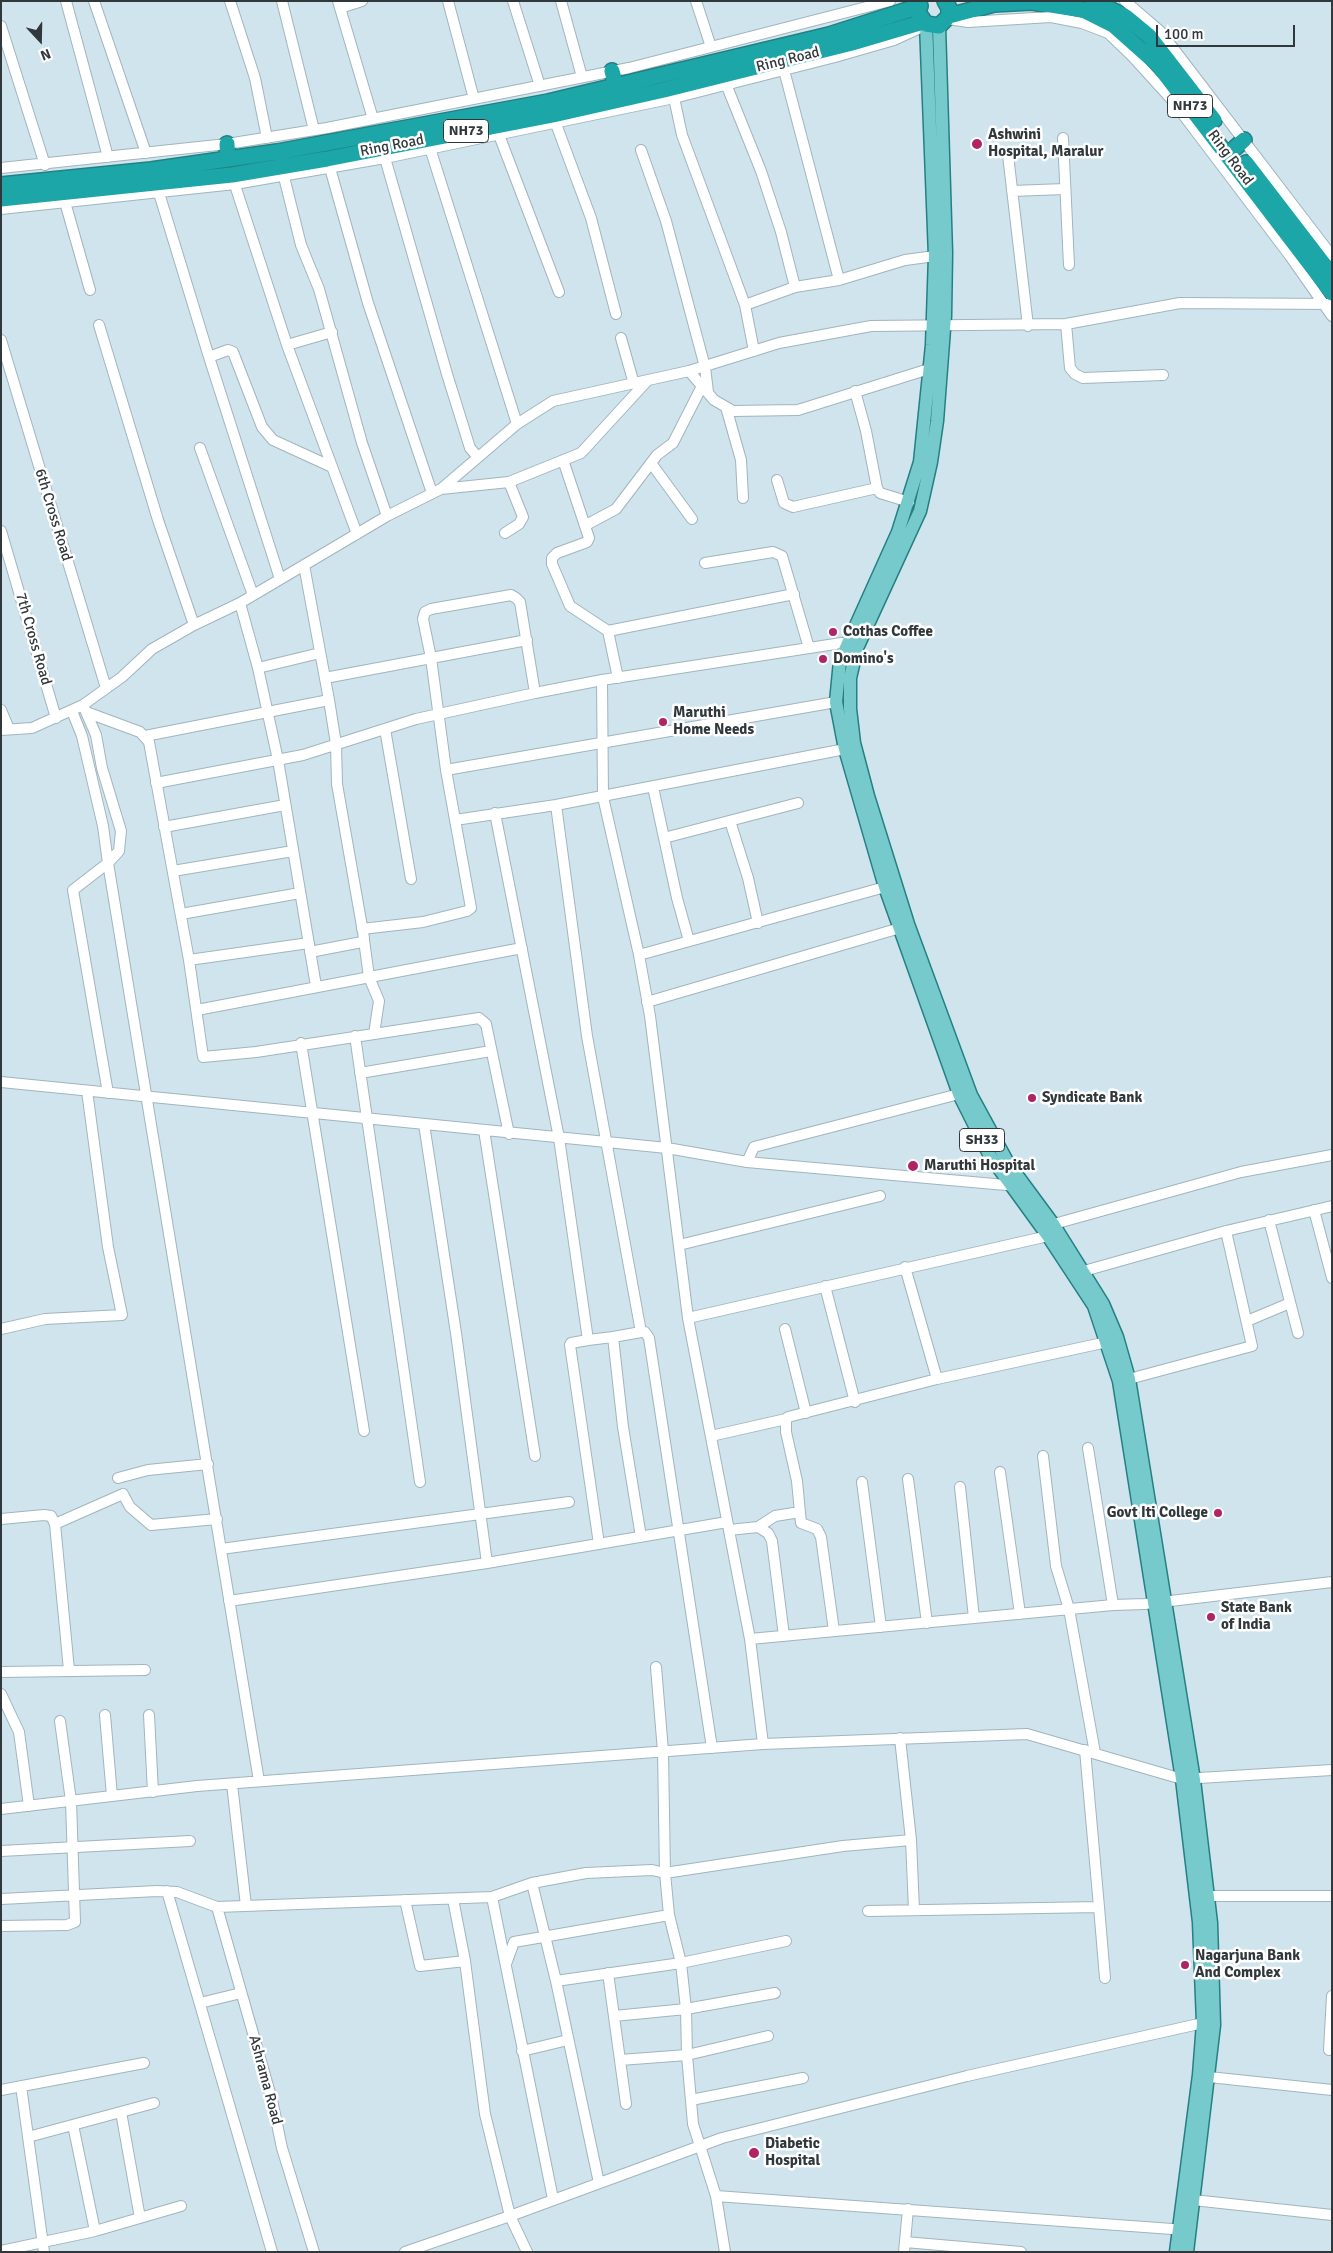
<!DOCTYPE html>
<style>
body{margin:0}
#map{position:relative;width:1333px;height:2253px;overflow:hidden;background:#cfe4ed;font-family:Signika,sans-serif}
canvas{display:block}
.frame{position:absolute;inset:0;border:2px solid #30383b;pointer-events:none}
.north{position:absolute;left:15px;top:15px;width:50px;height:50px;-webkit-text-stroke:4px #fff;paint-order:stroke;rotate:159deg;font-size:14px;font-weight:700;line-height:20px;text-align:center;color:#30383b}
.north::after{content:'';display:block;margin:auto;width:18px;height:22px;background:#30383b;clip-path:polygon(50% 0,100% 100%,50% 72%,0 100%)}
.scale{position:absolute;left:1156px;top:25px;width:139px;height:22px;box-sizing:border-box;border:2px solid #30383b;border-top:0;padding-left:6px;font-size:15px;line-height:18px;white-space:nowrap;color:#30383b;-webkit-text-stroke:4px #fff;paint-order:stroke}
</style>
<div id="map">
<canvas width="1333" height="2253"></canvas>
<div class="frame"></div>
<div class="north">N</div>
<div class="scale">100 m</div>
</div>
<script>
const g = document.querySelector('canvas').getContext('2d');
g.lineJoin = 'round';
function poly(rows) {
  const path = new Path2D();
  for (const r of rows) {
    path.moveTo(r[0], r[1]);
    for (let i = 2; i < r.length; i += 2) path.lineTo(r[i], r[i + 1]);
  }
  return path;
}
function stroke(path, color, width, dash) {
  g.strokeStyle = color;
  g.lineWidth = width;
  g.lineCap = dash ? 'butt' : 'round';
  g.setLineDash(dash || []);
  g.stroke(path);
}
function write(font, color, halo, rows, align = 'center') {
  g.font = font + ' Signika,sans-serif';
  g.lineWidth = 5;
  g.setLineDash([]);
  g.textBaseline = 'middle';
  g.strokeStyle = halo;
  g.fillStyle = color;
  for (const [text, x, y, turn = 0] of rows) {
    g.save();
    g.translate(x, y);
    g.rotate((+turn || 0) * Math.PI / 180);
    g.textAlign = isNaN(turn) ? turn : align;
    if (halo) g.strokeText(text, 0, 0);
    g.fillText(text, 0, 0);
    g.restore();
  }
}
const minor = poly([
 [66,1,108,157],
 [94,1,146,153],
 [230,1,255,78,267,138],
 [282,1,314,130],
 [338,1,373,119],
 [448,1,474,99],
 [513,1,540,86],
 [561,1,582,77],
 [696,1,711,47],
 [1125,1,1160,31,1332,256],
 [340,8,362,1],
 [948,19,968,22,1051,17,1082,23,1108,33,1132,56,1172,100,1290,256,1332,316],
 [1,26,45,165],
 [784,70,839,280],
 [726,84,761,171,781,232,795,287],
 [673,93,682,135,745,305,754,351],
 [556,124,591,218,616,314],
 [499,135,559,292],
 [1063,138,1069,265],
 [430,148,517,424],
 [641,150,666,221,705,367,708,392],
 [1008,155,1028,326],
 [385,158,447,374,470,448,477,456],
 [1,168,227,144,327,128,629,68,890,1],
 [330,168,368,303,432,493],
 [284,177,301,245,319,289,362,443,387,516],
 [233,179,287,345,332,332],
 [1012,191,1065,189],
 [159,193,209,357,228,350,233,352,262,427,273,440,332,467],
 [65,202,90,290],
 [1,209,235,184,385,158,674,98,835,57,894,40,918,29],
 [745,305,795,287,839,280,905,260,935,256],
 [1066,324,1070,368,1075,374,1083,378,1163,375],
 [99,325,158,520,194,625],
 [621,338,634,384],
 [1,340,106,688],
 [287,345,357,534],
 [209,357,280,579],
 [689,371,714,400,733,411,798,410,929,369],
 [855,391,866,431,877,488,880,493,909,502],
 [726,407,741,460,743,498],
 [200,448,253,595],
 [563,460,589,538,587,542,557,553,552,558,552,564,570,606,608,631,618,678],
 [651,463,692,519],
 [777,480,784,503,793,507,877,488],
 [441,489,509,482,581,453,647,381],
 [586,525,616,509,657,455,673,443,702,386],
 [1,531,56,718],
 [505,533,519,524,523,517,509,482],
 [705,563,773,552,782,556,809,648],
 [304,565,329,700,336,744,337,784,364,938,362,942,310,952],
 [240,603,258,668,278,760,316,986],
 [608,631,794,594],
 [258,668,320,653],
 [325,678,527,640],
 [602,680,603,797,639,955,650,1016,688,1318,750,1639,763,1744],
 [83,705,96,735,102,768,121,831,119,851,108,863,259,1781],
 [1,710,9,729],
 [72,711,82,736,103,826,108,863,73,890,108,1093],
 [86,712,140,732,149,742,189,960,203,1057,256,1052,479,1018,486,1024,509,1134],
 [385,729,411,879],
 [1,730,32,728,83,705,122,677,152,649,194,625,240,603,387,516,441,489,517,424,553,401,689,371,779,343,871,326,1066,324,1180,303,1332,304],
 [145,736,329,700],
 [446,770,836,702],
 [156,783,303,755,416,719,535,693,602,680,848,642],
 [653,787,677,898,689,941],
 [556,805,587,1036,641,1332,613,1337,623,1427,641,1537],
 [495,813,559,1138,588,1340,571,1343,570,1345,599,1544],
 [455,820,556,805,845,749],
 [730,821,748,878,758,923],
 [164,827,285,805],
 [664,838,798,803],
 [173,871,293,851],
 [181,914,300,893],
 [362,929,423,922,467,911,471,908,446,770,431,658,423,619,425,612,431,609,511,595,516,598,520,602,535,693],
 [364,940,369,977,379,1001,374,1034],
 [639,955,885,887],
 [189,960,309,943],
 [647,1002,900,928],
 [197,1010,522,948],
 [355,1036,420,1482],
 [301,1043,364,1431],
 [360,1073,491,1051],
 [1,1082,667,1148,747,1162,1017,1186],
 [424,1124,456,1333,487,1563],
 [484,1130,535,1456],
 [747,1162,754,1147,959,1094],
 [1314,1210,1332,1278],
 [1269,1220,1298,1333],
 [1047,1226,1241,1172,1332,1155],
 [679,1245,880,1196],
 [905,1267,937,1379],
 [1084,1271,1226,1231,1332,1206],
 [825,1286,855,1402],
 [688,1318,1048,1236],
 [1247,1321,1290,1303],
 [1,1329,45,1319,122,1315,108,1247,87,1091],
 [785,1329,806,1413],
 [641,1332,645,1332,649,1338,712,1748],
 [588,1340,613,1337],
 [1129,1379,1252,1346,1226,1231],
 [786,1419,786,1432,797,1481,801,1523,817,1529,821,1537,834,1631],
 [711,1436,786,1419,788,1417,937,1379,1107,1342],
 [1088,1448,1113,1605],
 [1043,1456,1056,1566,1069,1609,1095,1753],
 [1000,1472,1020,1614],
 [118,1478,148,1470,208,1464],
 [908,1479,927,1623],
 [862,1482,881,1627],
 [960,1487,974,1618],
 [1,1519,44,1515,51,1516,55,1524,69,1670],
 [55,1524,123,1494,130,1507,151,1525,217,1519],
 [758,1527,775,1516,800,1512],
 [729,1530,758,1527,768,1533,772,1541,784,1636],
 [221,1549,569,1502],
 [229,1601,487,1563,727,1522],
 [750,1639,1113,1605,1145,1604,1332,1582],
 [656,1667,663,1751,665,1873,669,1915,681,1963,686,2009,687,2055,693,2124,716,2196,725,2252],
 [1,1672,145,1670],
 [1,1694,19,1732,29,1806],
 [105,1715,112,1796],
 [149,1715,153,1792],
 [900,1738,911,1840],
 [232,1784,246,1906],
 [1,1809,197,1786,399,1771,763,1744,1027,1734,1182,1779,1332,1770],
 [1,1851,190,1841],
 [532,1883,556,1981,599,2183],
 [167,1891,272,2252],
 [1208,1896,1332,1896],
 [492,1897,553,2199],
 [1,1899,157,1891,177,1892,217,1907,492,1897,532,1883,586,1873,652,1870,665,1873,843,1846,911,1840,914,1910],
 [453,1899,465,1961,485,2114,510,2216,527,2252],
 [405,1900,420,1966,465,1961],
 [217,1907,272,2100,282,2148,314,2252],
 [1099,1907,1105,1978],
 [868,1911,1099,1907,1085,1750],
 [1,1926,67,1925,75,1922,71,1801,60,1721],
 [506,1964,514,1942,669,1915],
 [608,1973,626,2104],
 [556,1981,681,1963,786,1941],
 [200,2003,241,1993],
 [614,2016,686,2009,775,1993],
 [1329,2050,1332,1996],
 [522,2051,568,2040],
 [620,2060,687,2055,768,2036],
 [1209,2077,1332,2090],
 [21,2086,44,2252],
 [1,2090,144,2063],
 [691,2100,803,2078],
 [121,2112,140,2218],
 [73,2125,95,2231],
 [28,2137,154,2103],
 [716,2196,1186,2230],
 [1193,2200,1332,2215],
 [905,2242,1021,2252],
 [1,2251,95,2231,181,2206],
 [405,2252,510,2216,722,2138,967,2076,1203,2023,1208,2024],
 [904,2252,908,2209]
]);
const major = poly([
 [926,24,935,256,932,345,920,462,898,532,840,661,836,702,845,749,885,887,959,1094,990,1156,1048,1236,1094,1306,1119,1381,1182,1779,1199,1922,1203,2023,1199,2075,1176,2252],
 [939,26,946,253,945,316,937,421,931,462,920,511,857,648,850,678,850,709,854,743,868,796,908,924,971,1095,1008,1163,1053,1224,1103,1304,1117,1337,1129,1379,1194,1780,1211,1923,1214,2025,1187,2252]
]);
const highway = poly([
 [1093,1,1126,17,1149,36,1214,120],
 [919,14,926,24,939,26,949,16,949,8,945,1],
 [949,16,994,4,1032,2,1083,10,1113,25,1158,65,1332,293],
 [612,71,616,86],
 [227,144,228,159],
 [1235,148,1244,140],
 [1246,163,1332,275],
 [1,185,151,170,277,152,548,102,829,35,920,6],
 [1,199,232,175,327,159,553,115,664,90,852,43,923,22]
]);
stroke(minor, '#a0b5bd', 12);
stroke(major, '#248082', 15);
stroke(highway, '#248082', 18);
stroke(minor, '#fff', 10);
stroke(major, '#77cacb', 12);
stroke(highway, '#1da6a8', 15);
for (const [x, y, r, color] of [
 [977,144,6,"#af2464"],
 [833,632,5,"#af2464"],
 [823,659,5,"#af2464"],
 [663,722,5,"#af2464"],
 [1032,1098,5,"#af2464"],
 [913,1166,6,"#af2464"],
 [1218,1513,5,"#af2464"],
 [1211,1617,5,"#af2464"],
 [1185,1965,5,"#af2464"],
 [754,2153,6,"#af2464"]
]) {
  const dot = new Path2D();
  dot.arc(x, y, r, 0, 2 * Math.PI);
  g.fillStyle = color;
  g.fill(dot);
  stroke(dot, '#fff', 2);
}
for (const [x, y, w] of [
 [1190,106,45],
 [466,131,45],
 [982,1140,45]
]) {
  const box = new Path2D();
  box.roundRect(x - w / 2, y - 11.5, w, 23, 4);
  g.fillStyle = '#fff';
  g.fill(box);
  stroke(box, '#30383b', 1);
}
write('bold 14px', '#30383b', null, [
 ["NH73",1190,106],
 ["NH73",466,131],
 ["SH33",982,1140]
]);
write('15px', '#30383b', '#fff', [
 ["Ring Road",788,60,-14],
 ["Ring Road",392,146,-11],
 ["Ring Road",1230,158,53],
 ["6th Cross Road",53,515,73],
 ["7th Cross Road",33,639,74],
 ["Ashrama Road",265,2080,75]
]);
write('bold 15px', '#30383b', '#fff', [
 ["Ashwini",988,135],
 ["Hospital, Maralur",988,152],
 ["Cothas Coffee",843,632],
 ["Domino's",833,659],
 ["Maruthi",673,713],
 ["Home Needs",673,730],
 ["Syndicate Bank",1042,1098],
 ["Maruthi Hospital",924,1166],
 ["Govt Iti College",1208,1513,"right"],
 ["State Bank",1221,1608],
 ["of India",1221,1625],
 ["Nagarjuna Bank",1195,1956],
 ["And Complex",1195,1973],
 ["Diabetic",765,2144],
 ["Hospital",765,2161]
], 'left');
</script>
